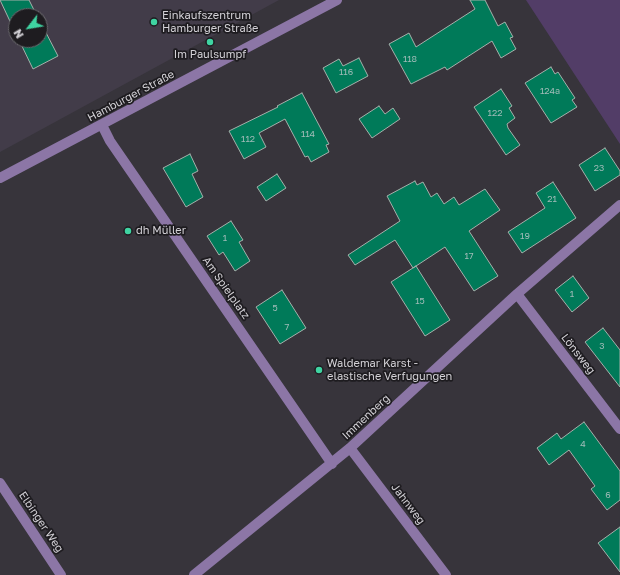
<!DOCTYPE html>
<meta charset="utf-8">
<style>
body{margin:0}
#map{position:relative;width:620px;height:575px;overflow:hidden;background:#37343b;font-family:"Golos Text",sans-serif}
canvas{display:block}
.north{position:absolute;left:8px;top:8px;width:40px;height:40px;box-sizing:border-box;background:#1e1c20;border:1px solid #666469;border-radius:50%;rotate:239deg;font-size:11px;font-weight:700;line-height:16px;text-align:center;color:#d3d1d6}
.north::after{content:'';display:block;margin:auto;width:14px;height:18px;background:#3fd4a2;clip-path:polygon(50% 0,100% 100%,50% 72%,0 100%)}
</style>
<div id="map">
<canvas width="620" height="575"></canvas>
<div class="north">N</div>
</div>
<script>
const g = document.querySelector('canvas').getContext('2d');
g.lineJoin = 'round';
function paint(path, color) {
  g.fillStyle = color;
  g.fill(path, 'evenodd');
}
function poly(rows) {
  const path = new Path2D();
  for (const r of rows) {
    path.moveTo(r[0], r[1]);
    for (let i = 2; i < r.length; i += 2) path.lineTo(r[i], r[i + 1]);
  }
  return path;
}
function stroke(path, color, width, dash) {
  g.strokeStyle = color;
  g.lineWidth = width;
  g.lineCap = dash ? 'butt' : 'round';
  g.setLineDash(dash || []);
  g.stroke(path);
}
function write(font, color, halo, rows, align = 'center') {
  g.font = font + ' "Golos Text",sans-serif';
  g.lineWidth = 3.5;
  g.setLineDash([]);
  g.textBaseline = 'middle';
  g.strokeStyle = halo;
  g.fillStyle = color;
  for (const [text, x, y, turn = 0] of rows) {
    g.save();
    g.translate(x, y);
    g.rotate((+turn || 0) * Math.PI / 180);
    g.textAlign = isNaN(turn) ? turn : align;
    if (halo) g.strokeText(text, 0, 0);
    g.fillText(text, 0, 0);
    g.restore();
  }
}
paint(poly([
 [0,0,279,0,0,152],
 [16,16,40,16,40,40,16,40]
]), '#423c49');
paint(poly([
 [526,0,620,0,620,144]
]), '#523d67');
const building = poly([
 [0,0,29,0,37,16,16,16,16,34,0,0],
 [470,0,485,0,498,26,505,22,513,37,510,38,516,49,501,58,492,41,447,70,445,67,411,84,389,44,409,33,416,47,475,9,470,0],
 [40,21,58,56,33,69,19,40,40,40,40,21],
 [359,58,368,76,336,93,323,68,339,59,343,66,359,58],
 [551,67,555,74,558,72,575,98,572,100,577,107,551,123,525,83,551,67],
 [501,89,512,106,509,108,515,118,507,124,508,128,520,145,506,155,474,107,501,89],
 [302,93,329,144,326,145,329,152,311,162,308,156,305,157,285,119,259,133,266,147,244,159,229,131,278,107,277,106,302,93],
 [379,106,385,114,393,108,400,119,372,138,359,119,379,106],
 [605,148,620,171,620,175,595,191,579,165,605,148],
 [190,154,198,171,192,174,203,197,186,207,163,168,190,154],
 [277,174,286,188,266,201,257,187,277,174],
 [415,181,417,185,423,182,431,197,437,193,444,204,454,197,459,205,485,189,500,210,469,231,498,276,474,291,445,247,413,268,395,240,355,265,348,255,400,221,387,196,415,181],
 [553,182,576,218,522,253,508,232,545,208,536,193,553,182],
 [231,221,243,240,239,242,250,261,235,271,223,252,219,255,207,236,231,221],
 [416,266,450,320,425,336,391,282,416,266],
 [573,276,589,298,572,312,555,290,573,276],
 [282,290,306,328,280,344,256,307,282,290],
 [603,328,620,350,620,387,585,342,603,328],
 [584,422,620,471,620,500,607,510,591,489,595,486,569,450,549,465,537,448,557,433,561,439,584,422],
 [620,527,620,572,598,543,620,527]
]);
paint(building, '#007a59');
stroke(building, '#a5b0ab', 1);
stroke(poly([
 [102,125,110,141,332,464],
 [0,178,337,0],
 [517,294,620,429],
 [350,448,446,575],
 [0,483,61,575],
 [194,575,350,448,517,294,620,205]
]), '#8c76a6', 10);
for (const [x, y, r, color] of [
 [154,22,4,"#3fd4a2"],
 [210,42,4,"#3fd4a2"],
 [128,231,4,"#3fd4a2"],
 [319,370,4,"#3fd4a2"]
]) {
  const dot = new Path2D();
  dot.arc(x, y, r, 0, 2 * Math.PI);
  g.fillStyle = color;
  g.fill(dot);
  stroke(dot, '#1e1c20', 1.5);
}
write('9px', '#9ebbb7', null, [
 ["118",410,59],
 ["116",346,72],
 ["124a",550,91],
 ["122",495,113],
 ["114",308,134],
 ["112",248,139],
 ["23",599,168],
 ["21",552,199],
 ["19",525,236],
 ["1",225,238],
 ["17",469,256],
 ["1",572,294],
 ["15",420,301],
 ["5",275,308],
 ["7",287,327],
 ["3",602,346],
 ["4",583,444],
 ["6",608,495]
]);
write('11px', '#d3d1d6', '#1e1c20', [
 ["Einkaufszentrum",162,16],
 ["Hamburger Straße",162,29],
 ["Im Paulsumpf",210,55,"center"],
 ["dh Müller",136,231],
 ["Waldemar Karst -",327,364],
 ["elastische Verfugungen",327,377]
], 'left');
write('11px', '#d3d1d6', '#1e1c20', [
 ["Hamburger Straße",131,96,-28],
 ["Am Spielplatz",226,288,55],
 ["Lönsweg",578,354,52],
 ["Immenberg",366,417,-43],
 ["Jahnweg",408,504,53],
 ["Elbinger Weg",41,522,56]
]);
</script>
